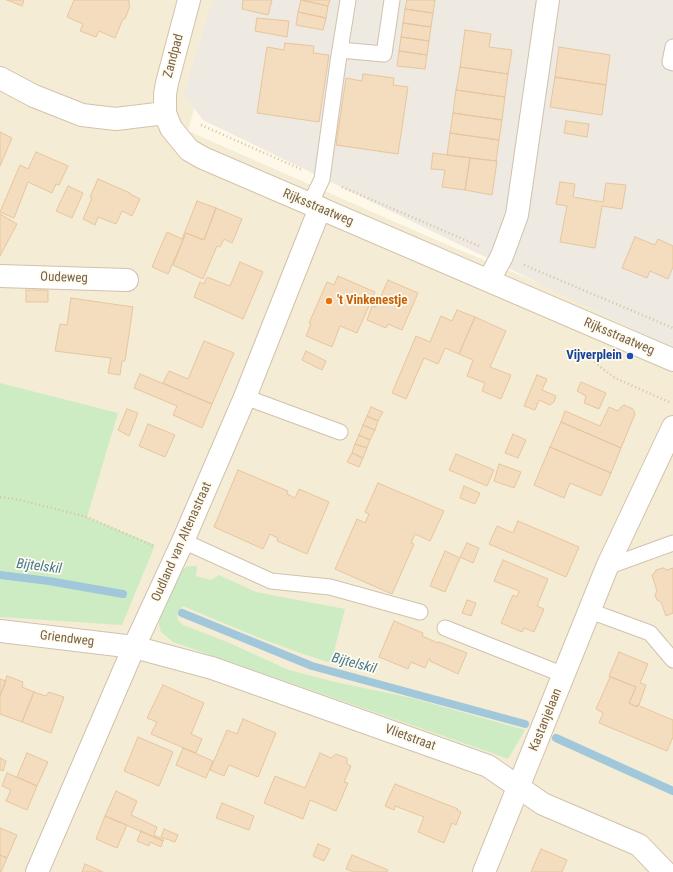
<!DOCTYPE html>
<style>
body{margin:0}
canvas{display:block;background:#fdf8e7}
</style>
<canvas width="673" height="872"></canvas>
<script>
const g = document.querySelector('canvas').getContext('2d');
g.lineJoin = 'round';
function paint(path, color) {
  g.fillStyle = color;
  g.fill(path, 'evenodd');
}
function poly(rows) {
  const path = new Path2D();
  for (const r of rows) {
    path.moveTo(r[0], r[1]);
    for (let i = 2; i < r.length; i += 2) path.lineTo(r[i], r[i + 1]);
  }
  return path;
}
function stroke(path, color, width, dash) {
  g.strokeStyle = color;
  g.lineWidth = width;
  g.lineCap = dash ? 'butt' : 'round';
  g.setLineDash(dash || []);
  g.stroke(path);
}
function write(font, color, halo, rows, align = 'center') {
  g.font = font + ' "Roboto Condensed",sans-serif';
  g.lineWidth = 3.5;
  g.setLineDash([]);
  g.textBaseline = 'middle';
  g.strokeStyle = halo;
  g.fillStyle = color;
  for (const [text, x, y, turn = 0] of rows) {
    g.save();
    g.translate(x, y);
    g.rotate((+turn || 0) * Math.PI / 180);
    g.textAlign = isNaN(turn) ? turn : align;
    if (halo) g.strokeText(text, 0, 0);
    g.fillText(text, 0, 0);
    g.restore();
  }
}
paint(poly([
 [0,0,224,0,188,131,443,243,673,339,673,872,0,872]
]), '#f5ecd5');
paint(poly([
 [213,0,673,0,673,348,203,120,184,95]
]), '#eee9e1');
paint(poly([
 [0,383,118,413,87,517,155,545,122,625,0,617],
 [188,566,197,566,196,576,211,580,219,575,256,592,345,609,331,663,300,653,257,637,183,606,177,615,178,620,183,625,227,642,289,670,335,682,412,698,525,730,508,759,492,753,173,642,161,632,159,625,160,611,177,573]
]), '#ceecc4');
stroke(poly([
 [0,575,49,581,123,594],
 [182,613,312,666,525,724],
 [556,738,673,791]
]), '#a0c7da', 8);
const building = poly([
 [7,0,24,0,22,6,7,0],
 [74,0,129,0,129,5,130,6,125,19,123,19,115,38,99,31,96,37,80,31,83,24,67,17,74,0],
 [243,0,272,0,268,15,242,9,243,0],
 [301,0,330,0,328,6,301,0],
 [301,0,328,6,326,18,298,12,301,0],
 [407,0,435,0,433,13,405,9,407,0],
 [405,9,433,13,431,27,403,23,405,9],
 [298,12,326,18,323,30,296,25,298,12],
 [257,18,289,21,287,37,255,31,257,18],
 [403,23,431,27,429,41,401,37,403,23],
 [465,30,491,34,489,47,512,50,508,74,460,67,465,30],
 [401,37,429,41,427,55,399,51,401,37],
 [285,43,314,46,313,53,329,55,319,122,257,113,267,47,284,50,285,43],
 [559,47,610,55,606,85,555,77,559,47],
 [399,51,427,55,425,69,397,66,399,51],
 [460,67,508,74,505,97,456,90,460,67],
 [363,74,394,78,393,85,408,87,398,154,336,145,346,78,362,81,363,74],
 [555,77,606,85,602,115,550,107,555,77],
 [456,90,505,97,502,120,453,113,456,90],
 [453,113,502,120,499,140,450,133,453,113],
 [566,121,589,124,587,137,564,133,566,121],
 [0,132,12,138,0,166,0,132],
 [450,133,499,140,496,161,447,155,450,133],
 [36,152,68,166,59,185,56,184,52,193,28,182,14,218,0,212,20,165,28,169,36,152],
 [433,153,470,158,465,190,442,187,445,170,431,169,433,153],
 [470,158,497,161,492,195,465,190,470,158],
 [98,179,130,193,130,194,140,199,132,216,122,211,116,224,98,217,95,225,83,219,92,198,90,197,98,179],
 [560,182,575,184,573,197,603,202,606,183,626,185,622,209,602,206,595,248,560,242,567,206,556,204,560,182],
 [68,186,83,193,72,218,56,211,68,186],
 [197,201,216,208,204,240,186,233,168,274,152,267,167,232,182,239,197,201],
 [216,208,242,219,232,243,224,239,220,247,217,246,203,279,173,265,186,233,204,240,216,208],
 [0,214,17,224,0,256,0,214],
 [635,237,655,245,658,239,673,246,673,267,668,279,650,271,647,278,622,268,635,237],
 [240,262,263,272,243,319,194,297,200,282,204,284,207,277,230,286,240,262],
 [338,276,375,292,357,333,340,326,332,347,306,336,311,324,309,323,327,282,334,285,338,276],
 [388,280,418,293,402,330,388,324,386,328,367,320,372,306,376,307,388,280],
 [26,290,48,290,48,302,26,302,26,290],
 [71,298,133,307,125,361,122,361,120,375,108,373,111,358,55,351,60,324,67,325,71,298],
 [457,310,475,317,459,354,445,348,438,364,424,358,406,399,392,393,416,336,430,342,441,316,452,321,457,310],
 [475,317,506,331,490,367,511,375,501,399,482,391,485,383,467,376,473,360,459,354,475,317],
 [204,341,234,353,212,404,163,383,169,371,188,379,204,341],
 [306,351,326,361,322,370,302,360,306,351],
 [140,374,212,404,202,428,173,415,177,406,134,388,140,374],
 [537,375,547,379,542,390,556,396,554,402,550,405,539,400,535,410,524,406,537,375],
 [581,382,606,393,599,409,584,403,586,396,577,391,581,382],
 [624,405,633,409,635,414,621,448,561,422,565,411,600,426,609,407,618,411,620,408,624,405],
 [371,407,383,412,378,421,367,416,371,407],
 [127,409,138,413,129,436,118,430,127,409],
 [367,416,378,421,375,430,363,425,367,416],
 [561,422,621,448,611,473,550,447,561,422],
 [148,424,175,435,165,457,139,446,148,424],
 [363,425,375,430,370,440,359,435,363,425],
 [513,434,526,440,518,458,505,453,513,434],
 [359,435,370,440,367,448,355,444,359,435],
 [355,444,367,448,363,458,352,453,355,444],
 [550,447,611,473,601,496,570,483,564,498,534,485,550,447],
 [352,453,363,458,359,467,347,462,352,453],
 [456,454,494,470,487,486,449,470,456,454],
 [499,464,521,472,514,488,494,481,499,464],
 [238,470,288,491,287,494,295,498,299,489,329,502,307,554,277,541,278,538,270,534,263,549,214,527,238,470],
 [378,483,444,511,430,541,415,534,411,543,414,544,392,594,335,569,357,519,365,523,369,514,365,512,378,483],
 [464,486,480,493,475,504,460,498,464,486],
 [518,521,579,547,566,577,489,544,497,526,513,533,518,521],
 [467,543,479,548,473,563,460,557,467,543],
 [445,551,460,558,445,592,430,586,445,551],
 [503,560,548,579,537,606,544,609,534,632,524,628,522,632,501,623,513,595,517,597,519,591,494,581,503,560],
 [663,568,667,570,673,568,673,613,666,616,661,602,657,600,655,595,657,591,652,575,654,574,656,570,663,568],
 [467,600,476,603,471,616,462,613,467,600],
 [394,621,423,633,422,636,438,643,439,642,467,653,458,674,430,661,431,660,429,659,425,668,411,662,408,669,379,657,394,621],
 [619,652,648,664,640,683,646,685,639,705,637,705,637,707,629,703,636,687,609,676,619,652],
 [7,676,23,682,22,687,34,692,22,722,0,714,0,696,7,676],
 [610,677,636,687,629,703,637,707,637,705,673,720,673,737,667,751,599,723,603,713,596,709,610,677],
 [0,679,6,681,0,696,0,679],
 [163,685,204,703,191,734,202,739,196,753,151,734,157,722,147,718,163,685],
 [34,692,46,696,49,692,64,697,51,733,22,722,34,692],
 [243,719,276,733,258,777,229,765,224,776,210,770,227,730,237,734,243,719],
 [138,737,173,752,159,786,124,771,138,737],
 [183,748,213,761,206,778,176,765,183,748],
 [27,753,48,762,37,786,17,777,27,753],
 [320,753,331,758,336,754,347,758,347,764,351,766,344,782,348,783,336,811,310,800,303,819,264,803,275,776,305,788,320,753],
 [0,758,6,761,3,771,0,770,0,758],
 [7,773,37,786,27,810,6,801,11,790,2,786,7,773],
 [395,784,458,809,457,810,461,812,456,825,452,823,444,843,418,832,424,817,395,806,394,810,385,806,395,784],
 [116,791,137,801,131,815,157,827,154,835,164,840,163,841,105,816,116,791],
 [222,803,254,816,249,830,216,818,222,803],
 [105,816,127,825,117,848,96,839,105,816],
 [0,828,17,835,7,858,0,855,0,828],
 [164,829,178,835,175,842,161,837,164,829],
 [141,831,163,841,161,847,150,842,149,846,137,841,141,831],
 [318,844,330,849,324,861,313,856,318,844],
 [541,849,567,860,562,872,531,872,541,849],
 [0,855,7,858,1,872,0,872,0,855],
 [352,855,388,870,387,872,354,872,346,869,352,855],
 [85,864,103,872,82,872,85,864]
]);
paint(building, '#f4dcbe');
stroke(building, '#e7c69d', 1);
const lane = poly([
 [673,47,670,62,673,63],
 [340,50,384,54,392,0],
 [310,204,322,179,338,62,348,0],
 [245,397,340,432],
 [183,541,271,581,330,587,420,612],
 [607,567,673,543],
 [590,611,650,633,673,660],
 [445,628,564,675]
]);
const street = poly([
 [0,276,127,280],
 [489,280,502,256,517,215,548,0],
 [0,631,134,647,212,668,488,766,543,804,639,845,665,872],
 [37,872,134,647,183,541,245,397,320,208]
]);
const secondary = poly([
 [189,0,167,83,165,94,165,113,171,128,189,150,203,158,673,360],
 [0,78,34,96,82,115,116,119,165,113],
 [484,872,607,567,673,427]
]);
stroke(lane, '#d0c2ac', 17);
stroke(street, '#d0c2ac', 24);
stroke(secondary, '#d3c3a9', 24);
stroke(poly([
 [201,125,303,170],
 [342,187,479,246],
 [524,265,673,328],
 [584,350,598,365,615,378,669,402],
 [0,497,20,500,87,517,154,546]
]), '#d9c0a0', 2.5, [1, 3]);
stroke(lane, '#fff', 15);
stroke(street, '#fff', 22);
stroke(secondary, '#fff', 22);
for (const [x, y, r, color] of [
 [329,301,4,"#e8710a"],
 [630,356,4,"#1a4fb4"]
]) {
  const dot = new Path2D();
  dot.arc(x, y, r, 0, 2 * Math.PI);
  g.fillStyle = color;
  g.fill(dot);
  stroke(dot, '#fffbee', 1.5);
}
write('13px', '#78624a', '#fffbee', [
 ["Zandpad",174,56,-75],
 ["Rijksstraatweg",318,208,23],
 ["Oudeweg",64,278,2],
 ["Rijksstraatweg",619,337,23],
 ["Oudland van Altenastraat",182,542,-66],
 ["Griendweg",67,639,7],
 ["Kastanjelaan",546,720,-68],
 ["Vlietstraat",410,738,20]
]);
write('bold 13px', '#c56008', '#fffbee', [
 ["'t Vinkenestje",337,301]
], 'left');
write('bold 13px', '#164399', '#fffbee', [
 ["Vijverplein",622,356]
], 'right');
write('italic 14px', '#457994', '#fffbee', [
 ["Bijtelskil",39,567,7],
 ["Bijtelskil",354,664,15]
]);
</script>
